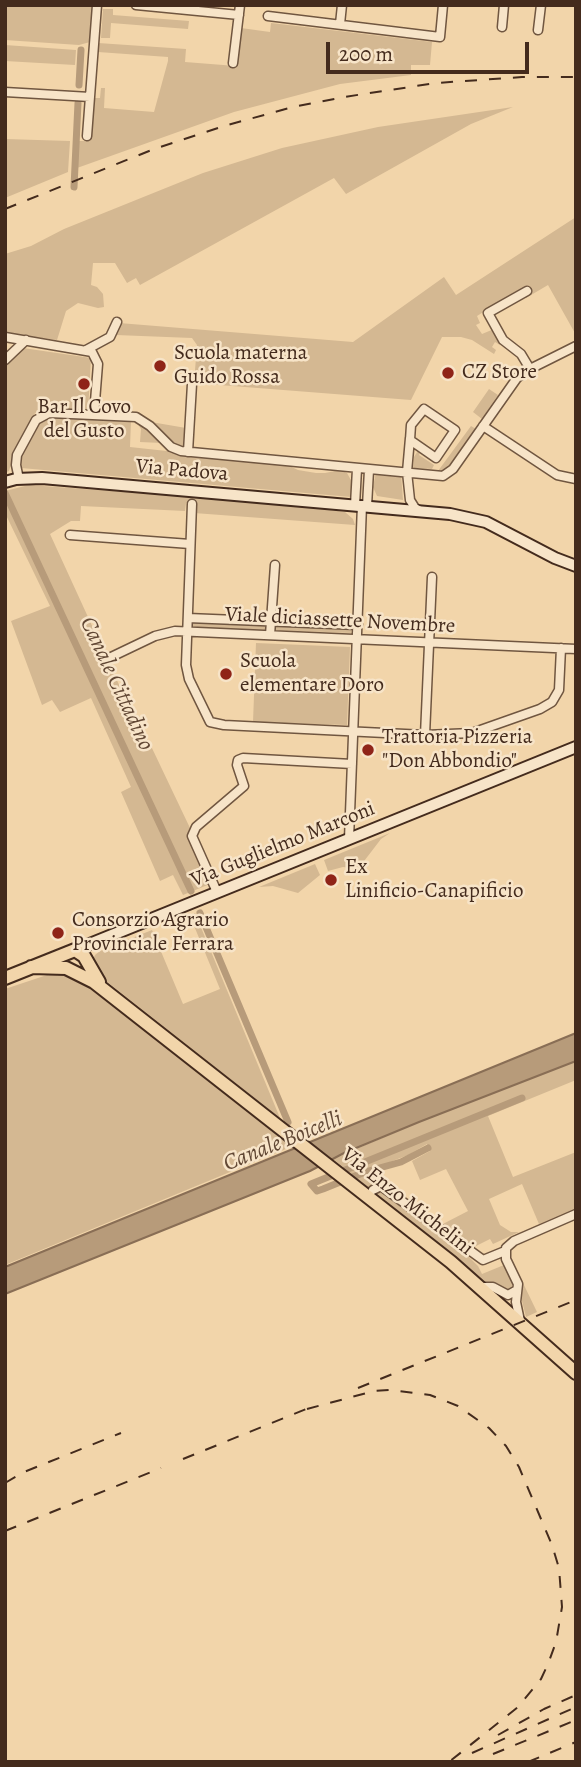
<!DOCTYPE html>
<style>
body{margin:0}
#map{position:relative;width:581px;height:1767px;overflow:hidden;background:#f2d5aa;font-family:Alegreya,serif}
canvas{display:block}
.frame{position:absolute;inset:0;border:7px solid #442b1d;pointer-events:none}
.scale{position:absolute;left:326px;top:42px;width:203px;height:32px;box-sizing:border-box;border:4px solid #442b1d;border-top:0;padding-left:9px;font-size:21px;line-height:24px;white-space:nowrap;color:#442b1d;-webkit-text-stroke:5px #f7e4c8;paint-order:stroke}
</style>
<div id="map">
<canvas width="581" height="1767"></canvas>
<div class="frame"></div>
<div class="scale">200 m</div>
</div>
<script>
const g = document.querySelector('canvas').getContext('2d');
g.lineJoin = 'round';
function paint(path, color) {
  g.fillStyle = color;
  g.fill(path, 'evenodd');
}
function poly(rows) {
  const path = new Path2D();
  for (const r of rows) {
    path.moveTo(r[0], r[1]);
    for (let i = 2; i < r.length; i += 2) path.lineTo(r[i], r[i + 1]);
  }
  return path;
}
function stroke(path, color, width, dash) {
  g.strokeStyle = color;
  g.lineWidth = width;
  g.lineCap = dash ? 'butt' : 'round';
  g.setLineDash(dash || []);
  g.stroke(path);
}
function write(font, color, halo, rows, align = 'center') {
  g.font = font + ' Alegreya,serif';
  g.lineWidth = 5;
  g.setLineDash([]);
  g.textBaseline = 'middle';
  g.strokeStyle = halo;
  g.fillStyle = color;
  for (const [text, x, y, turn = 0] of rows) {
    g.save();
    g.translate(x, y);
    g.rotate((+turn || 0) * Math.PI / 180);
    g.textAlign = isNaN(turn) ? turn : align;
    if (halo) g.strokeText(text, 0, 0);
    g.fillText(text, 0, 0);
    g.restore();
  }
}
paint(poly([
 [5,5,93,5,90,42,79,45,5,40],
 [103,9,113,9,113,15,189,21,188,29,111,23,110,38,101,38],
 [271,23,432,42,430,65,411,65,411,75,340,84,234,112,77,168,79,141,90,141,92,101,95,98,100,98,101,88,105,88,104,108,154,112,168,61,168,57,98,52,98,43,186,49,185,62,236,66,241,28,270,32],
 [5,45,76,50,75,65,5,61],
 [513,107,471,124,346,194,334,178,140,285,136,278,127,283,115,263,93,263,91,285,97,287,103,294,104,307,98,308,78,303,66,311,57,340,5,333,5,254,31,246,64,229,203,173,282,148,378,127],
 [5,139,70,141,68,172,5,198],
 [576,217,576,335,548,285,526,298,520,289,477,316,480,323,476,325,482,334,494,329,500,341,500,345,495,342,492,347,496,350,494,354,472,340,461,337,442,337,411,400,194,383,197,345,192,338,116,335,119,323,353,342,444,277,456,295],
 [23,348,91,358,88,412,47,408,35,413,14,453,9,471,5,473,5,365],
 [489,389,498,395,482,419,473,412],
 [55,417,131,421,130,447,285,464,298,470,316,473,325,473,340,470,347,473,352,482,351,497,21,468,21,454,39,422],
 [151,422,186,428,185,447,179,447,170,441],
 [137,423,146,427,162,443,140,442,141,429],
 [471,426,476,429,446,470,438,471],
 [419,449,421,450,419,455,434,465,432,469,413,468,414,457],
 [376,472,401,474,403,500,377,496,373,487],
 [29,485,279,503,345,512,353,519,355,525,194,513,194,503,186,503,185,511,81,506,80,521,71,521,50,534,137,724,141,725,190,828,188,839,210,884,183,895,173,875,160,881,121,792,131,787,91,698,60,712,52,700,42,705,11,621,50,606,5,513,5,491],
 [190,621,268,624,268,630,189,627],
 [274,625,351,628,351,633,274,630],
 [256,643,350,647,347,725,253,722],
 [390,833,381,839,358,869,343,867,328,871,324,860],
 [315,864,320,875,298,893,273,886,259,887],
 [195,913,280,1118,101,977,92,961,95,955,100,951,152,930,183,1004,220,989,190,916],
 [59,971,86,983,293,1146,5,1265,5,989],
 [576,1061,576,1080,488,1116,513,1177,576,1152,576,1208,539,1224,522,1184,489,1199,500,1225,511,1232,519,1232,493,1244,490,1239,472,1248,441,1225,468,1211,446,1169,420,1180,412,1161,430,1151,427,1144,408,1155,377,1167,379,1174,387,1180,369,1188,333,1159,419,1122],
 [379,1191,465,1253,478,1266,482,1274,504,1265,513,1283,511,1289,505,1290,485,1282,375,1192],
 [523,1283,537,1312,526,1317,521,1297]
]), '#d4b892');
const water = poly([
 [576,1033,576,1061,419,1122,344,1153,310,1171,5,1294,5,1267,576,1033]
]);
paint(water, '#b79b7a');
stroke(water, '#896e55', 2);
stroke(poly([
 [79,85,81,50],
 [74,187,78,103],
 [5,493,191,891],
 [200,913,288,1122],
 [428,1148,401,1162,365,1172,323,1189,317,1191,311,1184,522,1098]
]), '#b79b7a', 7);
const street = poly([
 [136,5,239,15],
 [268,16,440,37,443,5],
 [340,24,342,5],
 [502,27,504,5],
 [538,30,541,5],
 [233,63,240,5],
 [5,92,90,97],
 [87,136,97,5],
 [527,291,488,313,503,340,521,354,530,369],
 [5,337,92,352,98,364,94,414],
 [86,350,110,337,117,322],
 [5,360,26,340],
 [424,409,455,430,436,458,410,440,411,425,424,409],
 [483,426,557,475,576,479],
 [410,438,407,472,410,500,415,508,420,511],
 [188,452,192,384],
 [19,479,16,465,17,455,36,420,49,413,136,417,150,426,171,447,181,451,443,476,453,469,517,378,530,369,576,346],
 [192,504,186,665,189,679,210,722,224,725,425,735,472,733,540,709,552,702,559,690,561,648],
 [355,505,357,469],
 [367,506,369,470],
 [70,535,190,544],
 [188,618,358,625],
 [270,635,275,565],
 [109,658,155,636,175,631,576,649],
 [425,735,432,577],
 [349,839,362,505],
 [217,892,192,836,196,827,244,786,237,765,238,760,243,758,352,764],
 [373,1190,381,1186,483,1260,505,1251],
 [481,1287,493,1287,508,1295,517,1290],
 [520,1321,516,1302,518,1284,506,1259,506,1248,514,1241,576,1214]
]);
const secondary = poly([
 [5,482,16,479,42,478,450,514,486,522,555,558,576,566],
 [75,950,576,747]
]);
const primary = poly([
 [75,950,84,956,99,982],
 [31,967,66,968,94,982,451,1262,576,1373],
 [5,978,75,950]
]);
stroke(street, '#705640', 11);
stroke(secondary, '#442b1d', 14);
stroke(primary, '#442b1d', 16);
stroke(street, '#f7e4c8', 8);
stroke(secondary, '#f7e4c8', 10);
stroke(primary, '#f2d5aa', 12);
stroke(poly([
 [5,209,154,149,224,126,293,107,344,97,436,83,522,77,576,77],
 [358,1388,576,1300],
 [307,1409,374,1391,390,1390,430,1395,458,1406,489,1428,506,1446,519,1467,552,1545,559,1568,562,1607,556,1642,548,1664,541,1679,518,1707,449,1762],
 [183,1459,316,1405],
 [5,1483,24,1472,121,1433],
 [5,1531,161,1468],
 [498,1735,544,1709,576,1695],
 [472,1753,576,1707],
 [493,1754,576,1720],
 [528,1762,576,1742]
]), '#442b1d', 2, [12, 12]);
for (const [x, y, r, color] of [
 [160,366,7,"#8f2418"],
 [448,373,7,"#8f2418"],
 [84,384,7,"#8f2418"],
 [226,674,7,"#8f2418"],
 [368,750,7,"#8f2418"],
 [331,880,7,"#8f2418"],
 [58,933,7,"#8f2418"]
]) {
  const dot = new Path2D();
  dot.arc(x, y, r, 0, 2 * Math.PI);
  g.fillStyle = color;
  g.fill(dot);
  stroke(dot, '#f7e4c8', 2.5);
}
write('21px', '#442b1d', '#f7e4c8', [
 ["Scuola materna",174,354],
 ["Guido Rossa",174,378],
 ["CZ Store",462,373],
 ["Bar Il Covo",84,408,"center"],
 ["del Gusto",84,432,"center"],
 ["Scuola",240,662],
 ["elementare Doro",240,686],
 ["Trattoria Pizzeria",382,738],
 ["\"Don Abbondio\"",382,762],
 ["Ex",345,868],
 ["Linificio-Canapificio",345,892],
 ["Consorzio Agrario",72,921],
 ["Provinciale Ferrara",72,945]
], 'left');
write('21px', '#442b1d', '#f7e4c8', [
 ["Via Padova",182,471,5],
 ["Viale diciassette Novembre",340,621,3],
 ["Via Guglielmo Marconi",283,845,-22],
 ["Via Enzo Michelini",407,1202,38]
]);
write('italic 23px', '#614734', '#f7e4c8', [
 ["Canale Cittadino",116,684,65],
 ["Canale Boicelli",283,1142,-22]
]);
</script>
